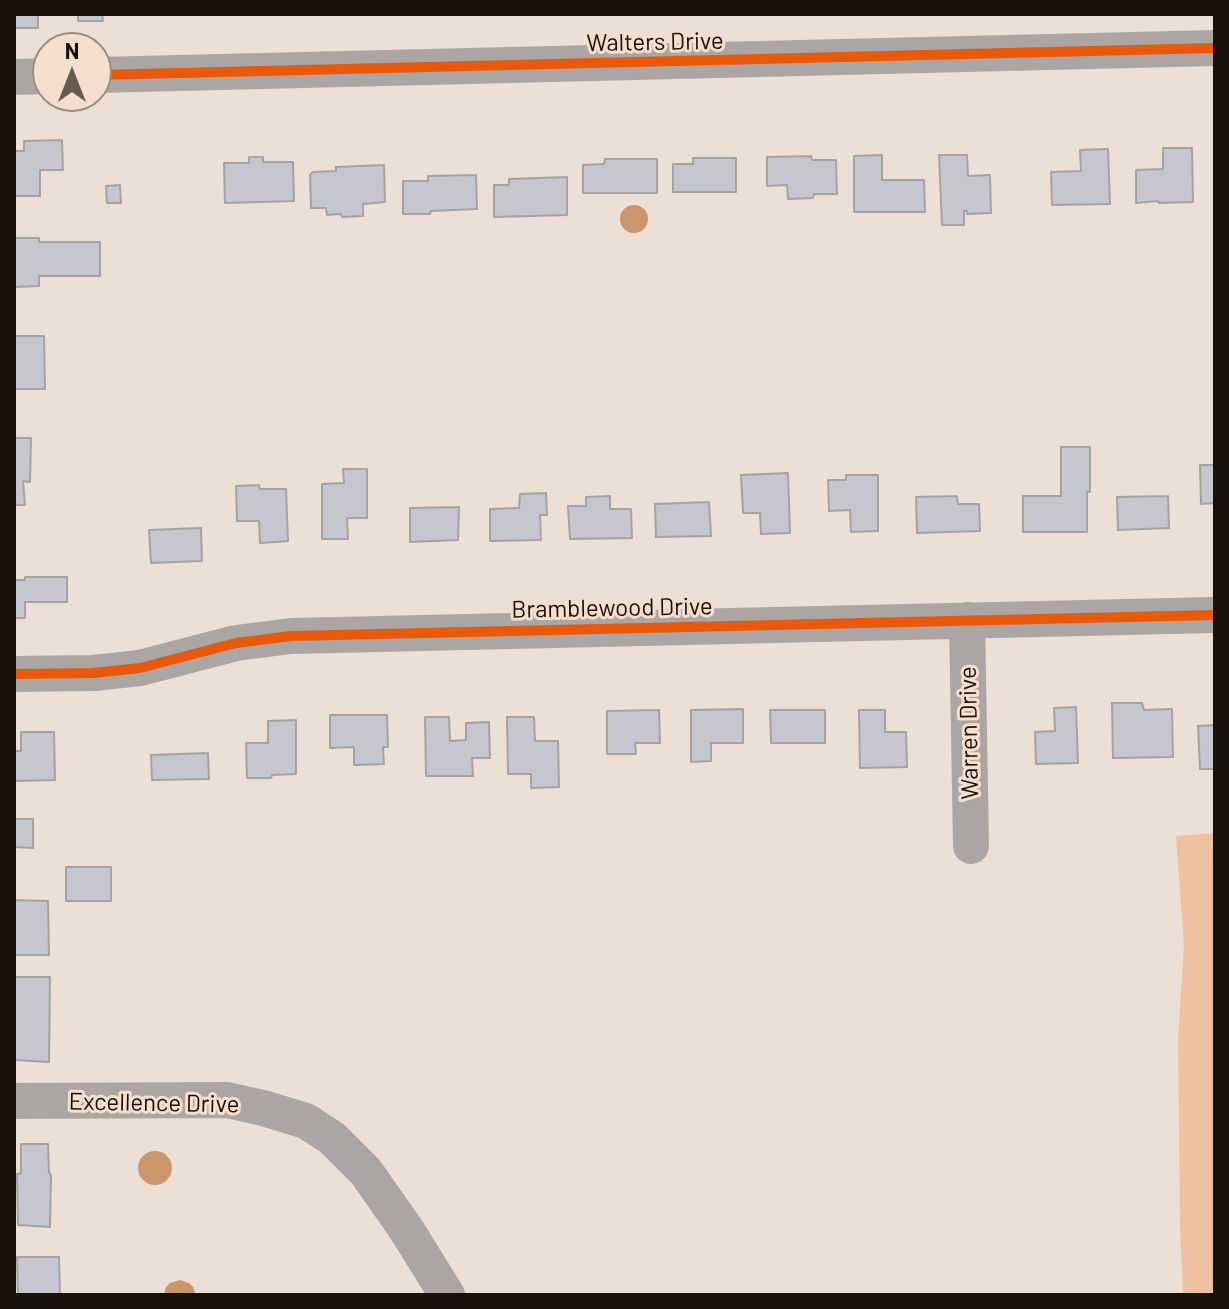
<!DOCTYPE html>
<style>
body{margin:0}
#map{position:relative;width:1229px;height:1309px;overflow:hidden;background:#ecdfd6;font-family:Barlow,sans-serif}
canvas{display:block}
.frame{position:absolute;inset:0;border:16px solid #19120c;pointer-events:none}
.north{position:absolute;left:32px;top:32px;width:80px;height:80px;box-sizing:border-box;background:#f5decd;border:2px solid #9d8c80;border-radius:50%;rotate:0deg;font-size:22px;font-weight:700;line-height:32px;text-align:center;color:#19120c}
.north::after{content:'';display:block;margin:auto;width:28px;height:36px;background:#635a53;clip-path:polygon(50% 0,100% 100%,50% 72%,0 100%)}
</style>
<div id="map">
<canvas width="1229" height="1309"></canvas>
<div class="frame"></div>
<div class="north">N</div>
</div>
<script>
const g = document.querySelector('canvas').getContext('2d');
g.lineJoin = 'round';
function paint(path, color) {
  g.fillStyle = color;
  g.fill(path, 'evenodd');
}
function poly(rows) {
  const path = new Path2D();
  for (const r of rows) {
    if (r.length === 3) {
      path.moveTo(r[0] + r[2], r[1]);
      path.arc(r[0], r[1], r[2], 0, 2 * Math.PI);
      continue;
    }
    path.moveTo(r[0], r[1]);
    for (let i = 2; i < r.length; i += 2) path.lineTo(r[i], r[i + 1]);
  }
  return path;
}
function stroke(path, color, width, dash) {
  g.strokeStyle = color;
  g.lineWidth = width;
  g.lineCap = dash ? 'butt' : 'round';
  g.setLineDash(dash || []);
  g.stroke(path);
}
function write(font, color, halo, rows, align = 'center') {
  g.font = font + ' Barlow,sans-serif';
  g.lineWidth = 6;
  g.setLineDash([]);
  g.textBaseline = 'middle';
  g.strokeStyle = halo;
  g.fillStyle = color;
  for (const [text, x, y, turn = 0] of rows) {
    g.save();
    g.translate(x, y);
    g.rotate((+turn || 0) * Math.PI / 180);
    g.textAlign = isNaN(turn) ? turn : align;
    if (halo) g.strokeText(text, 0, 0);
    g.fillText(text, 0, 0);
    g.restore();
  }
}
paint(poly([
 [1215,833,1215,1295,1183,1295,1180,1225,1178,1039,1184,945,1176,836]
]), '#eec2a0');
paint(poly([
 [634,219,14],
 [155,1168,17],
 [180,1280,189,1283,193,1287,196,1295,164,1295,166,1287,170,1283]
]), '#cb966b');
const building = poly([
 [14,14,38,14,38,28,14,28,14,14],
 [78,14,102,14,103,21,78,21,78,14],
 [62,140,63,170,40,170,40,196,14,196,14,151,24,151,24,141,62,140],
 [1163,148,1192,148,1193,202,1159,203,1158,201,1136,203,1136,170,1163,169,1163,148],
 [1108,149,1110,204,1052,205,1051,172,1081,171,1080,150,1108,149],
 [882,155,882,180,924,180,925,212,854,212,854,156,882,155],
 [939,155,967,155,968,176,990,175,991,213,967,214,967,211,964,211,964,225,942,225,939,155],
 [811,156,812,160,836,160,837,194,814,194,813,198,788,199,787,185,767,186,767,157,811,156],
 [249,157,263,157,263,162,293,162,294,201,225,203,224,163,249,163,249,157],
 [693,158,736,158,736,192,673,192,673,164,693,164,693,158],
 [605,159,657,159,657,193,583,193,583,165,604,164,605,159],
 [384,165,385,202,363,204,363,216,342,217,341,214,327,215,326,208,311,208,310,175,313,172,336,171,336,167,384,165],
 [476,175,477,209,431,211,430,214,403,214,403,181,428,181,428,176,476,175],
 [567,177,567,215,494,217,494,185,509,185,509,179,567,177],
 [120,185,121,203,107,203,106,186,120,185],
 [14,238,39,238,39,242,100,242,100,276,39,276,39,286,14,287,14,238],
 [14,336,44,336,45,389,14,389,14,336],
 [14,438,31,438,30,482,23,481,25,505,14,505,14,438],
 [1061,447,1090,447,1090,492,1087,492,1087,532,1023,532,1023,496,1061,496,1061,447],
 [1200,465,1215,465,1215,503,1201,504,1200,465],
 [343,469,367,469,367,518,347,518,348,539,322,539,322,484,344,483,343,469],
 [788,473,790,533,761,534,760,513,743,513,741,475,788,473],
 [846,475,878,475,878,531,851,532,850,510,829,511,828,480,846,480,846,475],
 [259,485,260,489,286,489,288,541,260,543,259,521,237,521,236,486,259,485],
 [546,493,547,515,540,515,541,540,490,541,490,509,519,508,520,494,546,493],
 [610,496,610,509,631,509,632,538,570,539,568,506,586,506,586,497,610,496],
 [957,496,958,504,979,504,980,531,917,533,916,497,957,496],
 [1168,496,1169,528,1118,530,1117,497,1168,496],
 [709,502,711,536,656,537,655,504,709,502],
 [459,507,458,540,410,542,410,508,459,507],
 [201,528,202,561,151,563,149,530,201,528],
 [25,577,67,577,67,602,25,602,25,618,14,618,14,580,25,580,25,577],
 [1112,703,1142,703,1144,710,1172,709,1173,757,1113,758,1112,703],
 [1076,707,1078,763,1036,764,1035,732,1055,731,1054,708,1076,707],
 [743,709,743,743,711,743,711,761,691,762,691,710,743,709],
 [659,710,660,743,635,743,636,754,607,754,607,711,659,710],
 [770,710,825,710,825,743,771,743,770,710],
 [859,710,885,710,885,732,906,732,907,767,860,768,859,710],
 [330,715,387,715,388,747,383,747,384,764,354,765,354,747,330,748,330,715],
 [425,717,449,717,450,741,466,740,466,723,489,722,490,758,472,758,473,776,426,776,425,717],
 [507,717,534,717,535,741,558,741,559,787,531,788,531,774,508,774,507,717],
 [296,720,296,774,272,775,271,778,247,778,246,743,268,743,268,721,296,720],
 [1215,725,1215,769,1200,769,1198,726,1215,725],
 [21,732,54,732,55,780,14,781,14,751,21,751,21,732],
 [208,753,209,779,152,780,151,755,208,753],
 [14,819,33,819,33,848,14,847,14,819],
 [66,867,111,867,111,901,66,901,66,867],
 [14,900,48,901,49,955,15,955,14,900],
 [15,977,50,977,49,1062,14,1060,15,977],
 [21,1144,48,1144,49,1172,51,1175,50,1227,18,1225,17,1174,21,1173,21,1144],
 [17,1257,59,1257,60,1295,18,1295,17,1257]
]);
paint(building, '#c6c6d0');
stroke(building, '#a6a2a2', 2);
stroke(poly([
 [96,75,1215,48],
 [14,77,48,76],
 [967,620,971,846],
 [14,674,94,673,140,668,236,643,291,636,1215,615],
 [14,1101,227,1100,263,1108,306,1121,332,1138,366,1172,406,1229,447,1295]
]), '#aba6a3', 36);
stroke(poly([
 [96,75,1215,48],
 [14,674,94,673,140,668,236,643,291,636,1215,615]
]), '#e8590c', 10);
write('24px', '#19120c', '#f5decd', [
 ["Walters Drive",655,42,-1],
 ["Bramblewood Drive",612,608,-1],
 ["Warren Drive",969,733,-91],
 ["Excellence Drive",154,1103,1]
]);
</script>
